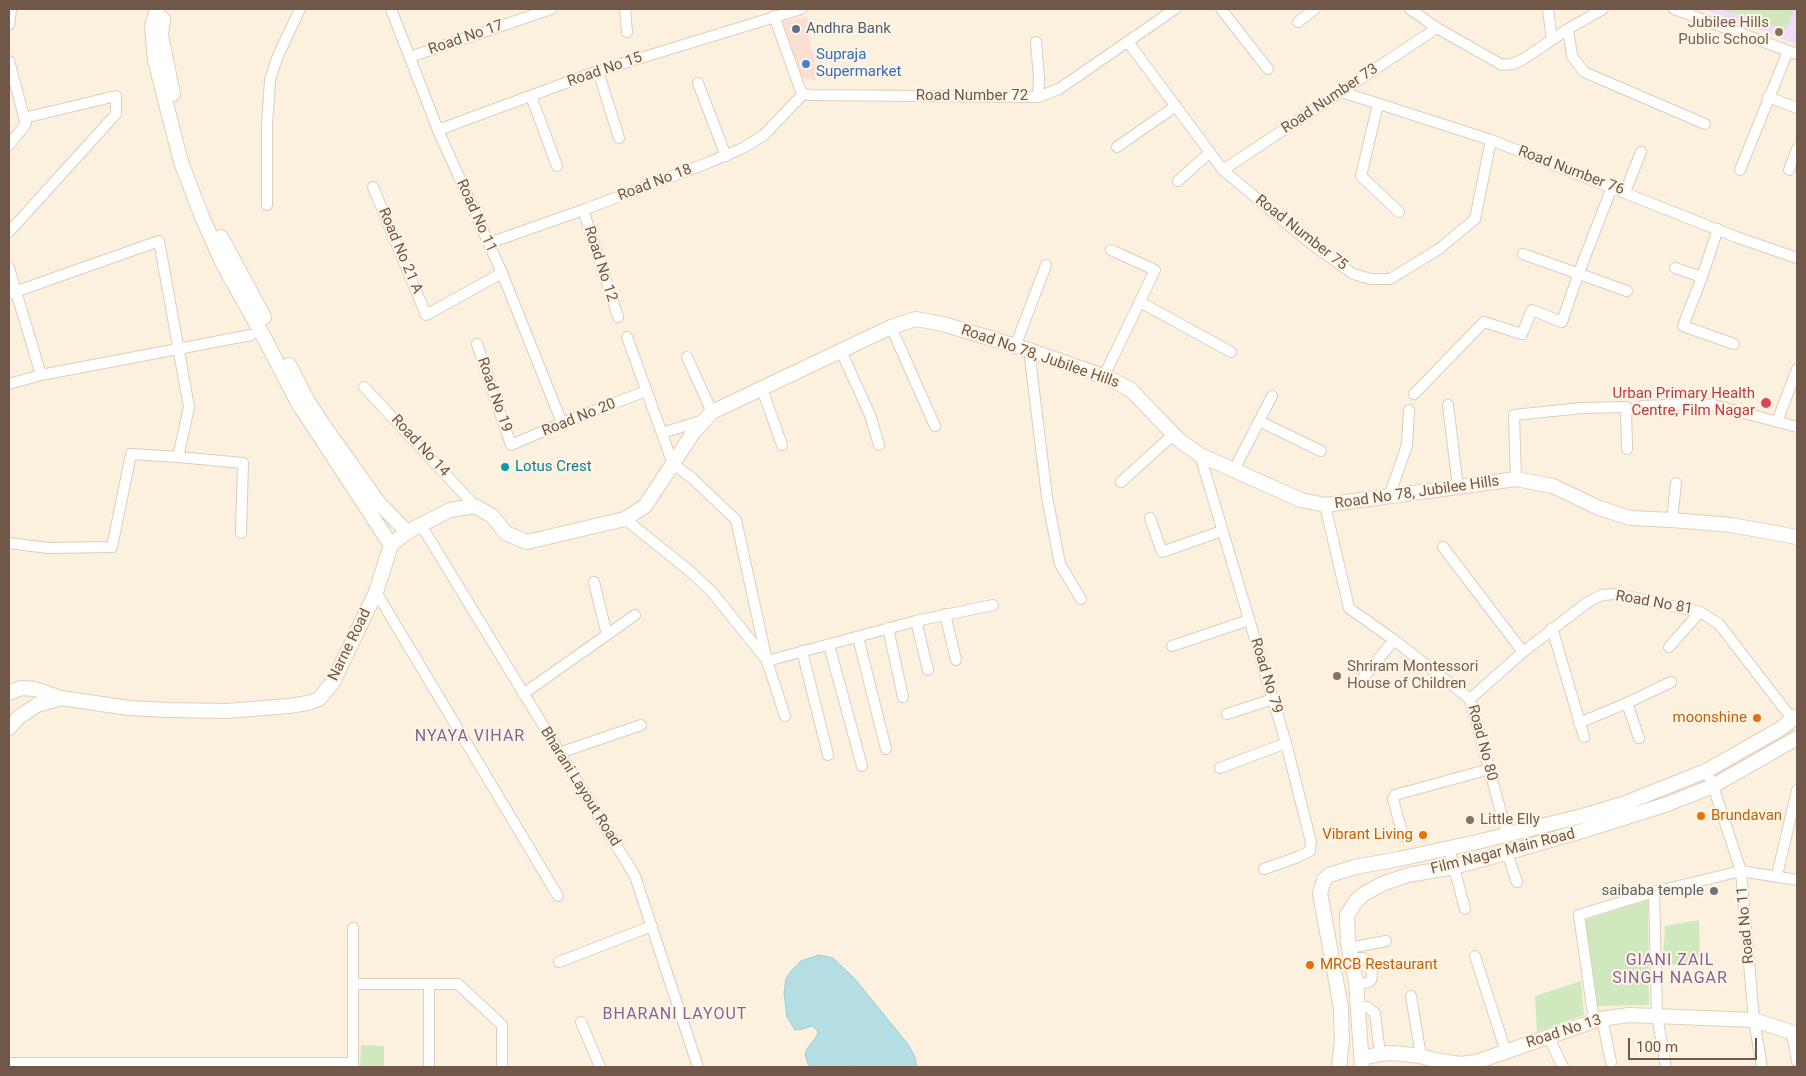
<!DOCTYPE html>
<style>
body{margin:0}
#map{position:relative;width:1806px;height:1076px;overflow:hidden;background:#fcf1df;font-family:Roboto,sans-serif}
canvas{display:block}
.frame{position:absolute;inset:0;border:10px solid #715747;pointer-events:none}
.scale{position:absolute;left:1628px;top:1038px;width:129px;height:22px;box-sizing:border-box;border:2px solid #715747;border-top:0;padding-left:6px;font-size:15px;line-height:18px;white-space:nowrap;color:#715747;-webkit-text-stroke:4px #fff5e5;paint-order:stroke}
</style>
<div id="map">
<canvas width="1806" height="1076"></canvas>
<div class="frame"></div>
<div class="scale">100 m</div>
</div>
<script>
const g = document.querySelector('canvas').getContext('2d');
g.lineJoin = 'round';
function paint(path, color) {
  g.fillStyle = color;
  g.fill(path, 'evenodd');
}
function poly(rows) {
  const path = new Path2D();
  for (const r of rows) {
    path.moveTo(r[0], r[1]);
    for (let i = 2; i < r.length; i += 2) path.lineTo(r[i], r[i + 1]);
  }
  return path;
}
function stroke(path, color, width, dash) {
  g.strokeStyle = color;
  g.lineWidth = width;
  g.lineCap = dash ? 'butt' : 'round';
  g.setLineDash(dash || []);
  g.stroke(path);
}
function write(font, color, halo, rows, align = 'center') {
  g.font = font + ' Roboto,sans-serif';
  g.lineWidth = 4;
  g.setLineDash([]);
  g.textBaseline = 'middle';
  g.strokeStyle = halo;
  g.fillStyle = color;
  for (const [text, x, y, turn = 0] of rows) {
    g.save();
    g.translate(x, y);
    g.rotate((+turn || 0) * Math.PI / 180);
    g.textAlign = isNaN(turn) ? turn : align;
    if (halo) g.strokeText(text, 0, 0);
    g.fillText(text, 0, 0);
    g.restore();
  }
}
paint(poly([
 [807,17,811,50,814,51,815,80,801,78,782,21]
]), '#fcdfd3');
paint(poly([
 [1702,9,1797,9,1797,44,1791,42]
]), '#eedcf8');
paint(poly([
 [1722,9,1794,9,1786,30],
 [1648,900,1649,1005,1596,1006,1581,921],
 [1699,920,1700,966,1663,964,1665,926],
 [1581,981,1584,1015,1537,1032,1535,996],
 [361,1045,384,1046,384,1066,360,1066]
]), '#cfe8be');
const water = poly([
 [819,955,833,958,855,979,907,1043,915,1057,917,1067,857,1067,850,1066,844,1067,809,1067,805,1054,807,1049,816,1037,818,1033,817,1030,812,1026,803,1029,795,1030,787,1017,784,993,786,979,791,971,801,961,819,955]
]);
paint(water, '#b4dde4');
stroke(water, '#9bccd6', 1);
const street = poly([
 [391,9,438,130,502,273,562,423],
 [625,9,627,32],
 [1221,9,1268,69],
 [1410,9,1437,28,1502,65,1512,64,1522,60,1568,29,1603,9],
 [1548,9,1552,40],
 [1674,9,1797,54],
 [774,16,800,89,803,94],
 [1298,22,1315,9],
 [9,25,11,9],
 [1568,29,1572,56,1584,72,1705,124],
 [1036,42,1039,78,1038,97],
 [1128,42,1223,170,1310,243,1353,274,1371,279,1390,279,1439,249,1475,219,1491,140],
 [410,57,551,9],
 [9,61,26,124,9,145],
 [598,71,619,138],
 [698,83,726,156],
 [1342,92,1491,140,1736,237,1797,258],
 [803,94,810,95,1038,97,1059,89,1175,9],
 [531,96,557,166],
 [1768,97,1797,108],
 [1378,104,1361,176,1399,212],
 [438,130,598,71,801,9],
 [1117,147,1176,106],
 [1223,170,1437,28],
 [1740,170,1788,51],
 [1789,170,1797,149],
 [1178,181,1210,152],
 [373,187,426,315,502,273],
 [1625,192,1641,152],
 [267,205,267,125,270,80,277,58,300,9],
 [583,210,618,317],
 [1718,229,1702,277,1683,326,1734,344],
 [9,232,116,114,116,96,24,118],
 [489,243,583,210,710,162,743,148,764,135,803,94],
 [1523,254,1627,291],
 [9,268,41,375],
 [1675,268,1702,277],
 [9,294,159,241,189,407,178,457,243,463,241,533],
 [1140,302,1231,352],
 [891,327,935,426],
 [627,337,673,464,692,478,736,520,767,661,785,716],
 [477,344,511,445,562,423,646,391],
 [1015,347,1046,265],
 [1029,350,1047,497,1060,564,1081,599],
 [841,351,870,415,879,445],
 [687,357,712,412],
 [1104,376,1155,270,1111,250],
 [9,384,41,375,251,335],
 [364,387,475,506],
 [762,389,782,445],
 [1414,394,1484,322,1522,334,1532,310,1562,322,1578,275,1612,187],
 [1448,405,1458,487],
 [1642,406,1692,404,1714,405,1797,427],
 [1259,421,1321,451],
 [1777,422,1797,369],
 [662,433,704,420],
 [1200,455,1286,743,1311,842,1310,851,1298,857,1264,869],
 [1234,470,1272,396],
 [1516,479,1514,415,1582,408,1626,407,1627,449],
 [1121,482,1174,434],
 [1389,497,1407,445,1409,410],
 [1325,505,1349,608,1394,640,1470,699,1507,834],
 [1150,518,1162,552,1222,531],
 [625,519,692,573,712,592,765,658],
 [1672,520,1676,483],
 [421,525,635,876,698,1067],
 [9,543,48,548,112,547,131,454,178,457],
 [1443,547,1523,652],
 [594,582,607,635],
 [376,592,558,896],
 [945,614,956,660],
 [916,621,928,670],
 [888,628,903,697],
 [1552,628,1584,737],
 [858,637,886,749],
 [829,645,862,766],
 [1172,646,1249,620],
 [1669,647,1700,612],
 [802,651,828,755],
 [767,661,916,621,993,605],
 [1363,678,1394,640],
 [523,694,635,615],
 [1470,699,1523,652,1588,602,1602,595,1617,594,1700,612,1719,624,1793,720],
 [1627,703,1639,738],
 [1227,714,1273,699],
 [1579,723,1627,703,1671,682],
 [559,753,641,725],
 [1220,768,1286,743],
 [1706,771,1713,786,1741,871,1754,1020,1762,1067],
 [1403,836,1393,799,1395,795,1490,769],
 [1449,849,1465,909],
 [1507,853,1517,882],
 [1777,875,1797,790],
 [1654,892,1657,1016,1666,1067],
 [1349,948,1386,941],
 [1475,956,1506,1052],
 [1352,959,1363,958,1371,963,1372,977,1371,980,1369,982,1356,985],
 [559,962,652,926],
 [353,984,458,984,502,1025,502,1067],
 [429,984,429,1067],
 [1411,996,1421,1056],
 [1358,1006,1367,1007,1375,1013,1380,1054],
 [1602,1018,1611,1062],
 [1594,1021,1579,915,1654,892,1741,871,1797,880],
 [581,1022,600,1067],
 [1792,1033,1797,1061],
 [1548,1036,1563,1067],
 [9,1063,353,1063],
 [353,1067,353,928]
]);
const secondary = poly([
 [157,9,152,27,155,60,181,162,202,217,222,262,266,341,298,403,391,545],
 [163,19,161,35,173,94],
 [221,237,264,317],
 [289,365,307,400,324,426,378,502,407,532],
 [9,693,21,688,35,689,61,698,129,708,168,710,227,711,289,706,308,703,319,699,333,682,376,592,391,545,407,532,450,510,475,506,492,516,506,533,527,542,625,519,645,506,693,433,712,412,891,327,916,319,943,324,1029,350,1109,378,1131,390,1179,440,1200,455,1301,500,1325,505,1516,479,1553,486,1599,508,1630,518,1672,520,1731,525,1797,537],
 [9,728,19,717,37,705,61,698],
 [1362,1058,1380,1054,1393,1053,1421,1056,1434,1060,1461,1064,1476,1062,1600,1019,1629,1015,1754,1020,1797,1034],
 [1339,1067,1342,1041,1341,1008,1320,893,1324,880,1329,875,1355,867,1399,859,1477,842,1582,816,1623,804,1706,771,1780,729,1797,716],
 [1362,1067,1356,982,1348,944,1347,915,1356,901,1364,894,1382,884,1408,875,1454,867,1488,858,1582,831,1665,805,1713,786,1797,738]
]);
stroke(street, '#dfcdbb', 12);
stroke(secondary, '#e4ceb9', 16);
stroke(street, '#fff', 10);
stroke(secondary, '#fff', 14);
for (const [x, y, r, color] of [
 [796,29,5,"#5c6f8a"],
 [1779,32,5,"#8d6e63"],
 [806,64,5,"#3f7fe0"],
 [1766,403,6,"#e0444e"],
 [505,467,5,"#0f9aa8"],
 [1337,676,5,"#8d6e63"],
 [1757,718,5,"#e8710a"],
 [1701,816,5,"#e8710a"],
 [1470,820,5,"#8d6e63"],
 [1423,835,5,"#e8710a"],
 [1714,891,5,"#6b7280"],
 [1310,965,5,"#e8710a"]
]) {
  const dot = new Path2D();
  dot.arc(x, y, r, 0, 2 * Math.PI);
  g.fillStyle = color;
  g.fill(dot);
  stroke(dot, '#fff5e5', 2);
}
write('15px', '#785e54', '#fff5e5', [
 ["Jubilee Hills",1769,23,"right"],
 ["Public School",1769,40,"right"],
 ["Shriram Montessori",1347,667],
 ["House of Children",1347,684],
 ["Little Elly",1480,820]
], 'left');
write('15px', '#4e5e75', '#fff5e5', [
 ["Andhra Bank",806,29]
], 'left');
write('15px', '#715747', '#fff5e5', [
 ["Road No 17",466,38,-19],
 ["Road No 15",605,70,-19],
 ["Road Number 72",972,96],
 ["Road Number 73",1330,99,-34],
 ["Road Number 76",1571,171,21],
 ["Road No 18",655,183,-21],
 ["Road No 11",476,216,66],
 ["Road Number 75",1301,233,38],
 ["Road No 21 A",400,251,67],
 ["Road No 12",600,264,72],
 ["Road No 78, Jubilee Hills",1040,357,19],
 ["Road No 19",494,395,71],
 ["Road No 20",579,418,-22],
 ["Road No 14",420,446,47],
 ["Road No 78, Jubilee Hills",1417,493,-8],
 ["Road No 81",1654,603,10],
 ["Narne Road",350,645,-64],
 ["Road No 79",1266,676,73],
 ["Road No 80",1482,743,75],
 ["Bharani Layout Road",580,787,58],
 ["Film Nagar Main Road",1503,852,-14],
 ["Road No 11",1746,925,-95],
 ["Road No 13",1564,1032,-18]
]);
write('15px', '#366cbe', '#fff5e5', [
 ["Supraja",816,55],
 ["Supermarket",816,72]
], 'left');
write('15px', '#be3a42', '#fff5e5', [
 ["Urban Primary Health",1755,394],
 ["Centre, Film Nagar",1755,411]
], 'right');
write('15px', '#0d838f', '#fff5e5', [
 ["Lotus Crest",515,467]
], 'left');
write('15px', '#c56008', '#fff5e5', [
 ["moonshine",1747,718],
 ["Brundavan",1711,816,"left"],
 ["Vibrant Living",1413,835],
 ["MRCB Restaurant",1320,965,"left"]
], 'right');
write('15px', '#5b616d', '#fff5e5', [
 ["saibaba temple",1704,891]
], 'right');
g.letterSpacing = '1px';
write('16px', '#856395', '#fff5e5', [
 ["NYAYA VIHAR",470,737],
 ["GIANI ZAIL",1670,961],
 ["SINGH NAGAR",1670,979],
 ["BHARANI LAYOUT",675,1015]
]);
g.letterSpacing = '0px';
</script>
